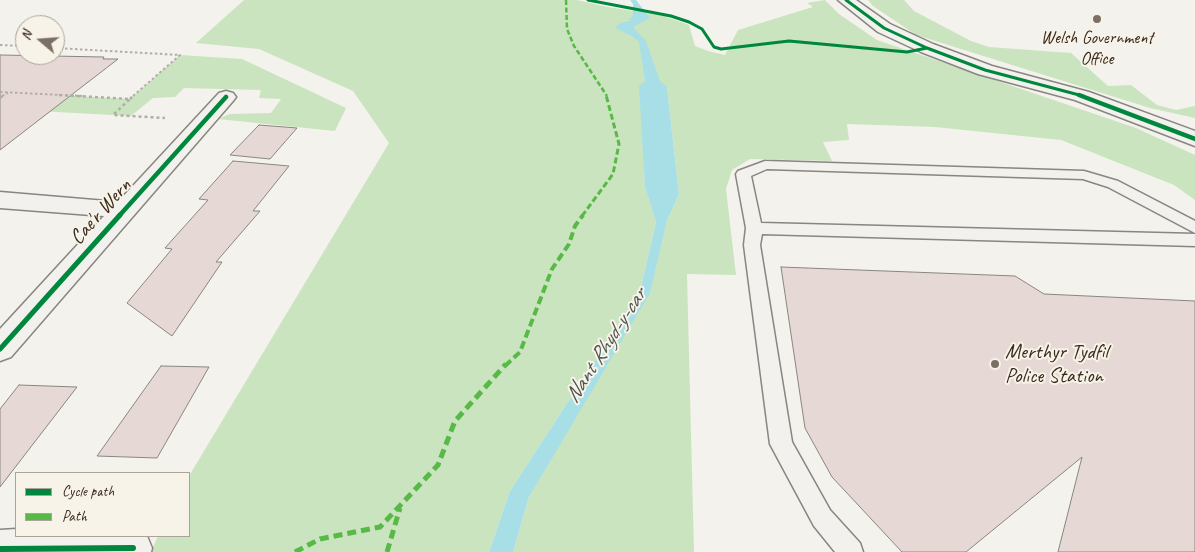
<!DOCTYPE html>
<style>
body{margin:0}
#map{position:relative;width:1195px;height:552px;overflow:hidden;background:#f4f2ec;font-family:Caveat,sans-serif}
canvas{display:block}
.legend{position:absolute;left:15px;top:472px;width:175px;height:65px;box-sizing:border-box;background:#f7f3e8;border:1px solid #aca397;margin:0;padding:6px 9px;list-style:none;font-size:15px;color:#3b2a1e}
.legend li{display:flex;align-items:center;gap:10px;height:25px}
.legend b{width:25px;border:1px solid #aca397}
.north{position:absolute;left:15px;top:15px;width:50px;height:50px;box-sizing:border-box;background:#f7f3e8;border:1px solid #aca397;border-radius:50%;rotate:288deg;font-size:14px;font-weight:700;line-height:20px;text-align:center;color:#3b2a1e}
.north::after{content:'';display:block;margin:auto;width:18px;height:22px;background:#7c7066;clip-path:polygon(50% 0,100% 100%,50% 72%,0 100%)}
</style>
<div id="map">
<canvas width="1195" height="552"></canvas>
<ul class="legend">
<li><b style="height:6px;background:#00873e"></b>Cycle path</li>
<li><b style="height:6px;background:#58b947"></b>Path</li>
</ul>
<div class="north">N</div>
</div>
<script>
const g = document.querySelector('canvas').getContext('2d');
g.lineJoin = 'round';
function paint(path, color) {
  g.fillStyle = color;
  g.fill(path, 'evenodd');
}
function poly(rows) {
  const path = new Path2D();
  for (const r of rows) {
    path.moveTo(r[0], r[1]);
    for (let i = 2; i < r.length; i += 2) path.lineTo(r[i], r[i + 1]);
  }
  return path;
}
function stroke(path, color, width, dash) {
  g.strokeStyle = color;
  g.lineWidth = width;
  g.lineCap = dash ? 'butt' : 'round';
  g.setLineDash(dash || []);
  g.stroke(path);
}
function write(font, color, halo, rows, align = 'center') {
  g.font = font + ' Caveat,sans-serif';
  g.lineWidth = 4;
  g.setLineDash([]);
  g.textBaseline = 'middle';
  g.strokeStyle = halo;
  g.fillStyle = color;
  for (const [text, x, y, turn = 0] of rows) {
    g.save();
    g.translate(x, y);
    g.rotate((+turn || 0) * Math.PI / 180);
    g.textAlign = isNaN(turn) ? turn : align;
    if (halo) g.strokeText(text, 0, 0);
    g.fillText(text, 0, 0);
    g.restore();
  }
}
paint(poly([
 [244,0,577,0,608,7,664,16,689,25,695,46,708,51,725,55,738,30,813,7,807,3,825,0,839,14,877,40,1136,128,1195,155,1195,200,1174,185,1061,140,935,127,847,124,849,140,823,142,832,161,750,159,732,170,726,189,736,275,687,274,694,552,513,552,529,497,655,270,667,221,679,194,667,87,644,163,645,188,656,222,640,291,510,491,489,552,151,552,158,536,189,536,189,476,389,143,353,91,259,49,196,43],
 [868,0,904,0,914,11,971,41,989,47,1071,53,1108,86,1131,85,1157,105,1176,110,1195,106,1195,118,1150,108,916,35,873,6],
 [180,55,242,59,346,108,335,131,218,119,230,114,271,113,281,99,259,98,261,90,184,88,175,97,153,98,131,116,0,109,0,92,130,99]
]), '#cae4bf');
paint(poly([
 [630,0,636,0,650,18,633,27,646,41,660,81,667,87,679,194,667,221,650,293,529,497,513,552,489,552,510,491,640,291,656,222,645,188,639,86,645,81,639,42,632,36,615,28,620,23,633,20,628,20,633,16,633,4]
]), '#a8dfe6');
const building = poly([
 [0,55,104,57,103,59,118,59,0,150,0,55],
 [259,125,297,128,270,159,230,155,259,125],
 [233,161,289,166,253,211,260,211,216,262,222,262,172,336,127,303,172,249,165,248,208,200,199,199,233,161],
 [781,267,1015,276,1044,294,1195,301,1195,552,1058,552,1082,457,966,552,902,552,832,477,805,428,781,267],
 [161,366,209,367,157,458,97,456,161,366],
 [19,385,77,387,0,487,0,409,19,385]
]);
paint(building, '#e6d9d5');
stroke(building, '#898580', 1);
const service = poly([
 [765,161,1084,171,1118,181,1195,221,1195,233,1108,187,1083,179,767,169,751,176,761,223,1195,234,1195,246,762,234,760,245,792,442,830,510,860,543,863,552,835,552,814,526,770,444,744,245,746,228,736,174,738,171,765,161]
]);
const minor = poly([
 [838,0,856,0,890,24,933,44,992,66,1089,92,1195,131,1195,146,1075,100,978,74,921,52,878,32,838,0],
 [226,91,233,93,236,97,233,101,11,357,0,361,0,329,104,216,0,208,0,192,118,202,219,93,226,91],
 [16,529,16,536,147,536,152,548,151,552,0,552,0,530,16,529]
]);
stroke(service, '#898580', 3);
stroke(minor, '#898580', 3);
stroke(poly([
 [0,45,25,46],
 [55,48,180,55,133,96],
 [0,92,83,96],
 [2,96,8,93]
]), '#b1aeaa', 2, [2.5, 2.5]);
stroke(poly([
 [59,95,130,99,113,115,165,118],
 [0,98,4,95],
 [130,99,134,95]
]), '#b1aeaa', 2.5, [3, 3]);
paint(service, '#f2f1ed');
paint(minor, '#f2f1ed');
stroke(poly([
 [566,0,567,29,574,46,607,96]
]), '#58b947', 2.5, [5, 2.5]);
stroke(poly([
 [582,216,613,174,619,144,606,95]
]), '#58b947', 3, [6, 3]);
stroke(poly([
 [505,366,520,352,552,269,569,244,575,226,583,215]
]), '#58b947', 4, [8, 4]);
stroke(poly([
 [295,552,320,539,380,527,438,465,455,421,506,364],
 [387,552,400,508]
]), '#58b947', 5, [9, 5]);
stroke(poly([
 [588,0,671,16,689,22,702,29,714,47,721,49,789,41,907,52,927,48],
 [846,0,884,28,927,48,985,70,1083,96]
]), '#00873e', 3);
stroke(poly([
 [1079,95,1195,139],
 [119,216,226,97]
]), '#00873e', 4.5);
stroke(poly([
 [0,349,120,215]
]), '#00873e', 5);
stroke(poly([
 [0,549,133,548]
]), '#00873e', 6);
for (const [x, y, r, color] of [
 [1097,19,5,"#7c7066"],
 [995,364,5,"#7c7066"]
]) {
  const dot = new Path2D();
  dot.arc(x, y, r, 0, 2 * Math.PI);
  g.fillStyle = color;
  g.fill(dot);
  stroke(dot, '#f7f3e8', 2);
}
write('18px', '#3b2a1e', '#f7f3e8', [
 ["Welsh Government",1097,38],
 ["Office",1097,59]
]);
write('21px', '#3b2a1e', '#f7f3e8', [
 ["Cae'r Wern",101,212,-48]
]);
write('21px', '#3b2a1e', '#f7f3e8', [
 ["Merthyr Tydfil",1005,352],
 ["Police Station",1005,376]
], 'left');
write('italic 22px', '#4e5550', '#f7f3e8', [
 ["Nant Rhyd-y-car",606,346,-57]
]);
</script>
